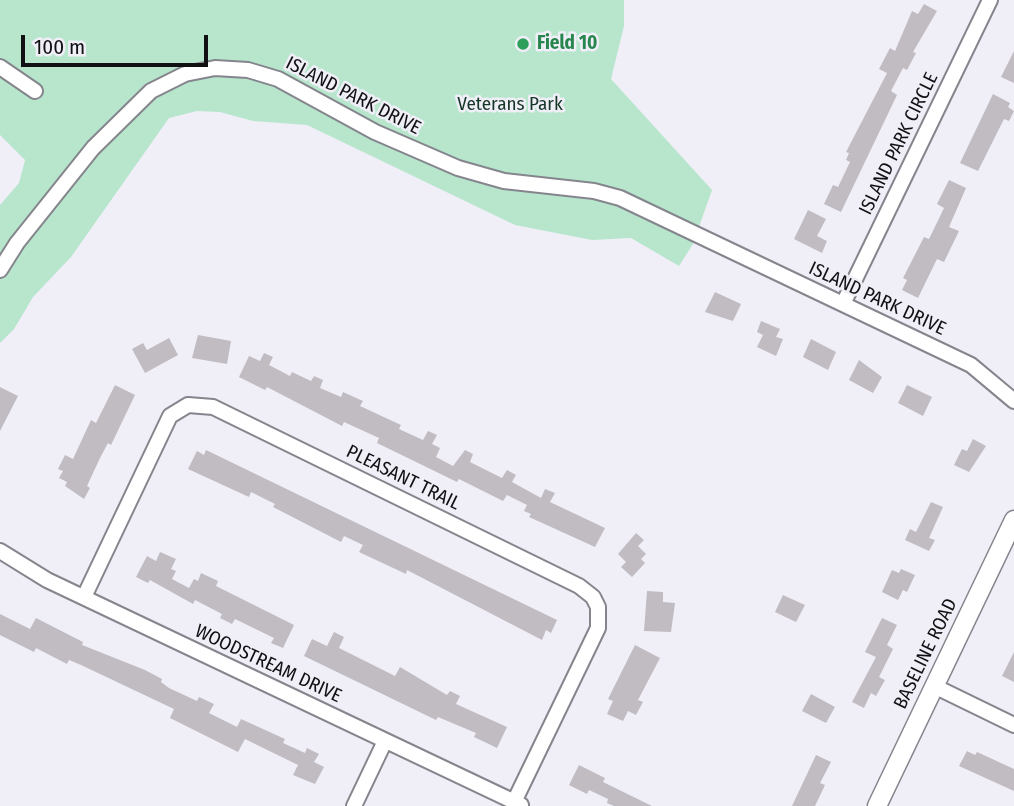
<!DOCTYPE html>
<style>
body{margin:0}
#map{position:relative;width:1014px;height:806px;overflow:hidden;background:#f0eff8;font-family:"Fira Sans Condensed",sans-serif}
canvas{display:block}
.scale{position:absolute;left:21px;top:35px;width:187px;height:32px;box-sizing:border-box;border:4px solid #111013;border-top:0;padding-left:9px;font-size:21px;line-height:24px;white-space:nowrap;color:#111013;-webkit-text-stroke:5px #f0eff8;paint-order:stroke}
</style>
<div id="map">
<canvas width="1014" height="806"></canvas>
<div class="scale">100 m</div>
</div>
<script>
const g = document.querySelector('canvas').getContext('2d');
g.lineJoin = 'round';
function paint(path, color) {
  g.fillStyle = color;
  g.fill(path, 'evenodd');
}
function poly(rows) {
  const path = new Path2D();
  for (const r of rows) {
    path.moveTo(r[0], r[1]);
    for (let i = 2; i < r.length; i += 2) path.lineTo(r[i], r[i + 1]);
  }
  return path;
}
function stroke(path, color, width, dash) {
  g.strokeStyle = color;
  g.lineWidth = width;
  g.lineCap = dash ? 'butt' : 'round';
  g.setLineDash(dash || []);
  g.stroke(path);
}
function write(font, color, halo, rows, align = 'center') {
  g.font = font + ' "Fira Sans Condensed",sans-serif';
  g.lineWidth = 5;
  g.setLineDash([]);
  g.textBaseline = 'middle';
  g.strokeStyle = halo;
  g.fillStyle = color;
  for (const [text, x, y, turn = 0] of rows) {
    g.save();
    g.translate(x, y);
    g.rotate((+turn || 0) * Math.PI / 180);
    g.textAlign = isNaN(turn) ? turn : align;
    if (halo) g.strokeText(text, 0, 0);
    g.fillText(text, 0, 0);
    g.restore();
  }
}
paint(poly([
 [0,0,624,0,624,26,611,79,712,190,693,244,679,266,631,238,592,240,515,225,307,125,253,121,220,112,197,111,169,118,71,257,33,297,14,329,0,343,0,205,19,183,25,160,0,135]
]), '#b7e6cd');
paint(poly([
 [924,4,937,11,913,52,916,53,907,70,903,68,891,91,897,95,841,212,824,204,833,185,838,187,850,162,846,160,849,153,846,152,887,73,879,69,890,48,895,51,912,11,918,14],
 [1014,51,1014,83,1001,77],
 [993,94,1010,103,1008,107,1014,111,1009,121,1004,119,978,171,960,163],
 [949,180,966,188,949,227,959,231,944,262,937,259,918,298,902,290,907,280,903,278,924,237,929,239,944,208,937,204],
 [808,210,826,219,817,236,827,241,822,253,794,239],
 [715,292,741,304,733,321,705,312],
 [761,321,780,329,776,337,783,339,776,356,757,347,763,335,757,332],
 [198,335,231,341,227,364,192,358],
 [169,338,178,355,145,373,132,349,143,343,147,350],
 [811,339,836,352,828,370,803,357],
 [264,353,273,357,269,365,290,376,292,372,311,381,314,376,323,380,320,388,341,397,343,392,363,401,360,406,401,425,399,429,423,440,428,431,437,435,432,444,440,448,436,457,453,466,465,450,473,454,470,462,502,478,507,470,516,475,512,482,541,498,545,489,555,493,550,502,605,528,595,547,529,517,531,514,524,511,527,505,507,495,503,501,459,479,457,482,377,443,379,438,344,422,342,426,267,387,265,390,239,377,249,356,260,361],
 [859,360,882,377,873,393,849,380],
 [115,385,135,395,111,445,108,443,100,458,87,486,90,488,84,499,65,486,67,482,59,478,63,471,58,469,65,455,73,459,91,420,96,423],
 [907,385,932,397,923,416,898,403],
 [0,387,18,396,0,431],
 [973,439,986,446,969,472,954,465,962,449,967,451],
 [206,450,557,620,551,633,546,630,542,640,407,570,406,574,359,552,363,545,344,536,341,542,273,507,275,504,251,492,249,497,188,469,197,451,204,455],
 [931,502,943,507,929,538,935,540,929,551,905,540,910,529,916,532],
 [636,533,644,540,638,546,646,554,641,559,645,563,632,577,621,567,626,562,618,554],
 [160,552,176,559,171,569,176,571,172,579,189,588,194,579,198,581,201,573,218,581,216,586,294,625,283,648,271,643,274,638,235,619,232,624,220,618,222,614,195,600,193,604,150,580,148,583,136,577,147,556,156,561],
 [901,569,915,575,907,592,903,590,898,600,882,592,892,570,899,573],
 [647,591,663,592,663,602,675,603,671,632,644,631],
 [783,595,805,605,796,622,775,612],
 [0,614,30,629,36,618,83,642,82,645,145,670,162,679,161,682,169,688,197,701,199,697,214,704,209,713,237,727,241,719,285,739,283,743,305,753,307,748,319,754,314,762,324,767,315,784,293,775,298,765,245,739,238,752,170,718,174,709,81,665,69,660,67,664,36,648,34,652,0,635],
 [882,618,897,625,887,645,893,649,879,677,885,680,876,696,871,693,864,708,852,702,876,657,865,652],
 [334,632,344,637,339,648,395,676,400,667,447,695,450,691,460,696,456,704,507,727,497,748,474,737,476,733,438,717,436,720,304,656,312,639,327,646],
 [635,645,660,658,638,700,643,702,636,715,628,711,623,721,607,714,613,701,608,699],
 [1014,652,1014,682,1002,676],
 [811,694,835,707,826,723,802,711],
 [967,751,975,755,977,752,1014,769,1014,791,959,766],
 [816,755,831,762,820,783,825,785,815,806,792,806],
 [579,765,605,778,603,782,652,806,614,806,607,803,608,799,589,790,587,794,569,785]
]), '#c1bbc2');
const minor = poly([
 [0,67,35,91],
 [0,270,17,243,93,148,151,91,185,74,215,68,248,70,278,79,375,132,458,168,504,181,594,191,620,198,971,365,1014,401],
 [843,304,990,0],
 [0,551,47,580,521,805],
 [84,597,170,416,188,405,213,407,579,586,593,597,598,607,598,628,514,802],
 [934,686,1014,725],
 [354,806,385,741]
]);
const tertiary = poly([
 [877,806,1014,520]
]);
stroke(minor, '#85858d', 18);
stroke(tertiary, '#85858d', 21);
stroke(minor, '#fff', 14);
stroke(tertiary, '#fff', 18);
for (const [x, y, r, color] of [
 [523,44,7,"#2e9e5b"]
]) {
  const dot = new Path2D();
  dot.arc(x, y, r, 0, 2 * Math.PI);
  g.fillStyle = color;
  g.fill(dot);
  stroke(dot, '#f0eff8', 2.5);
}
write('bold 19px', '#27864d', '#f0eff8', [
 ["Field 10",537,44]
], 'left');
write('19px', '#111013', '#f0eff8', [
 ["ISLAND PARK DRIVE",353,96,27],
 ["ISLAND PARK CIRCLE",899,144,-64],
 ["ISLAND PARK DRIVE",877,299,25],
 ["PLEASANT TRAIL",403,478,26],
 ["BASELINE ROAD",926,654,-64],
 ["WOODSTREAM DRIVE",268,664,25]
]);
write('19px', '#153526', '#f0eff8', [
 ["Veterans Park",510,105]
]);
</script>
